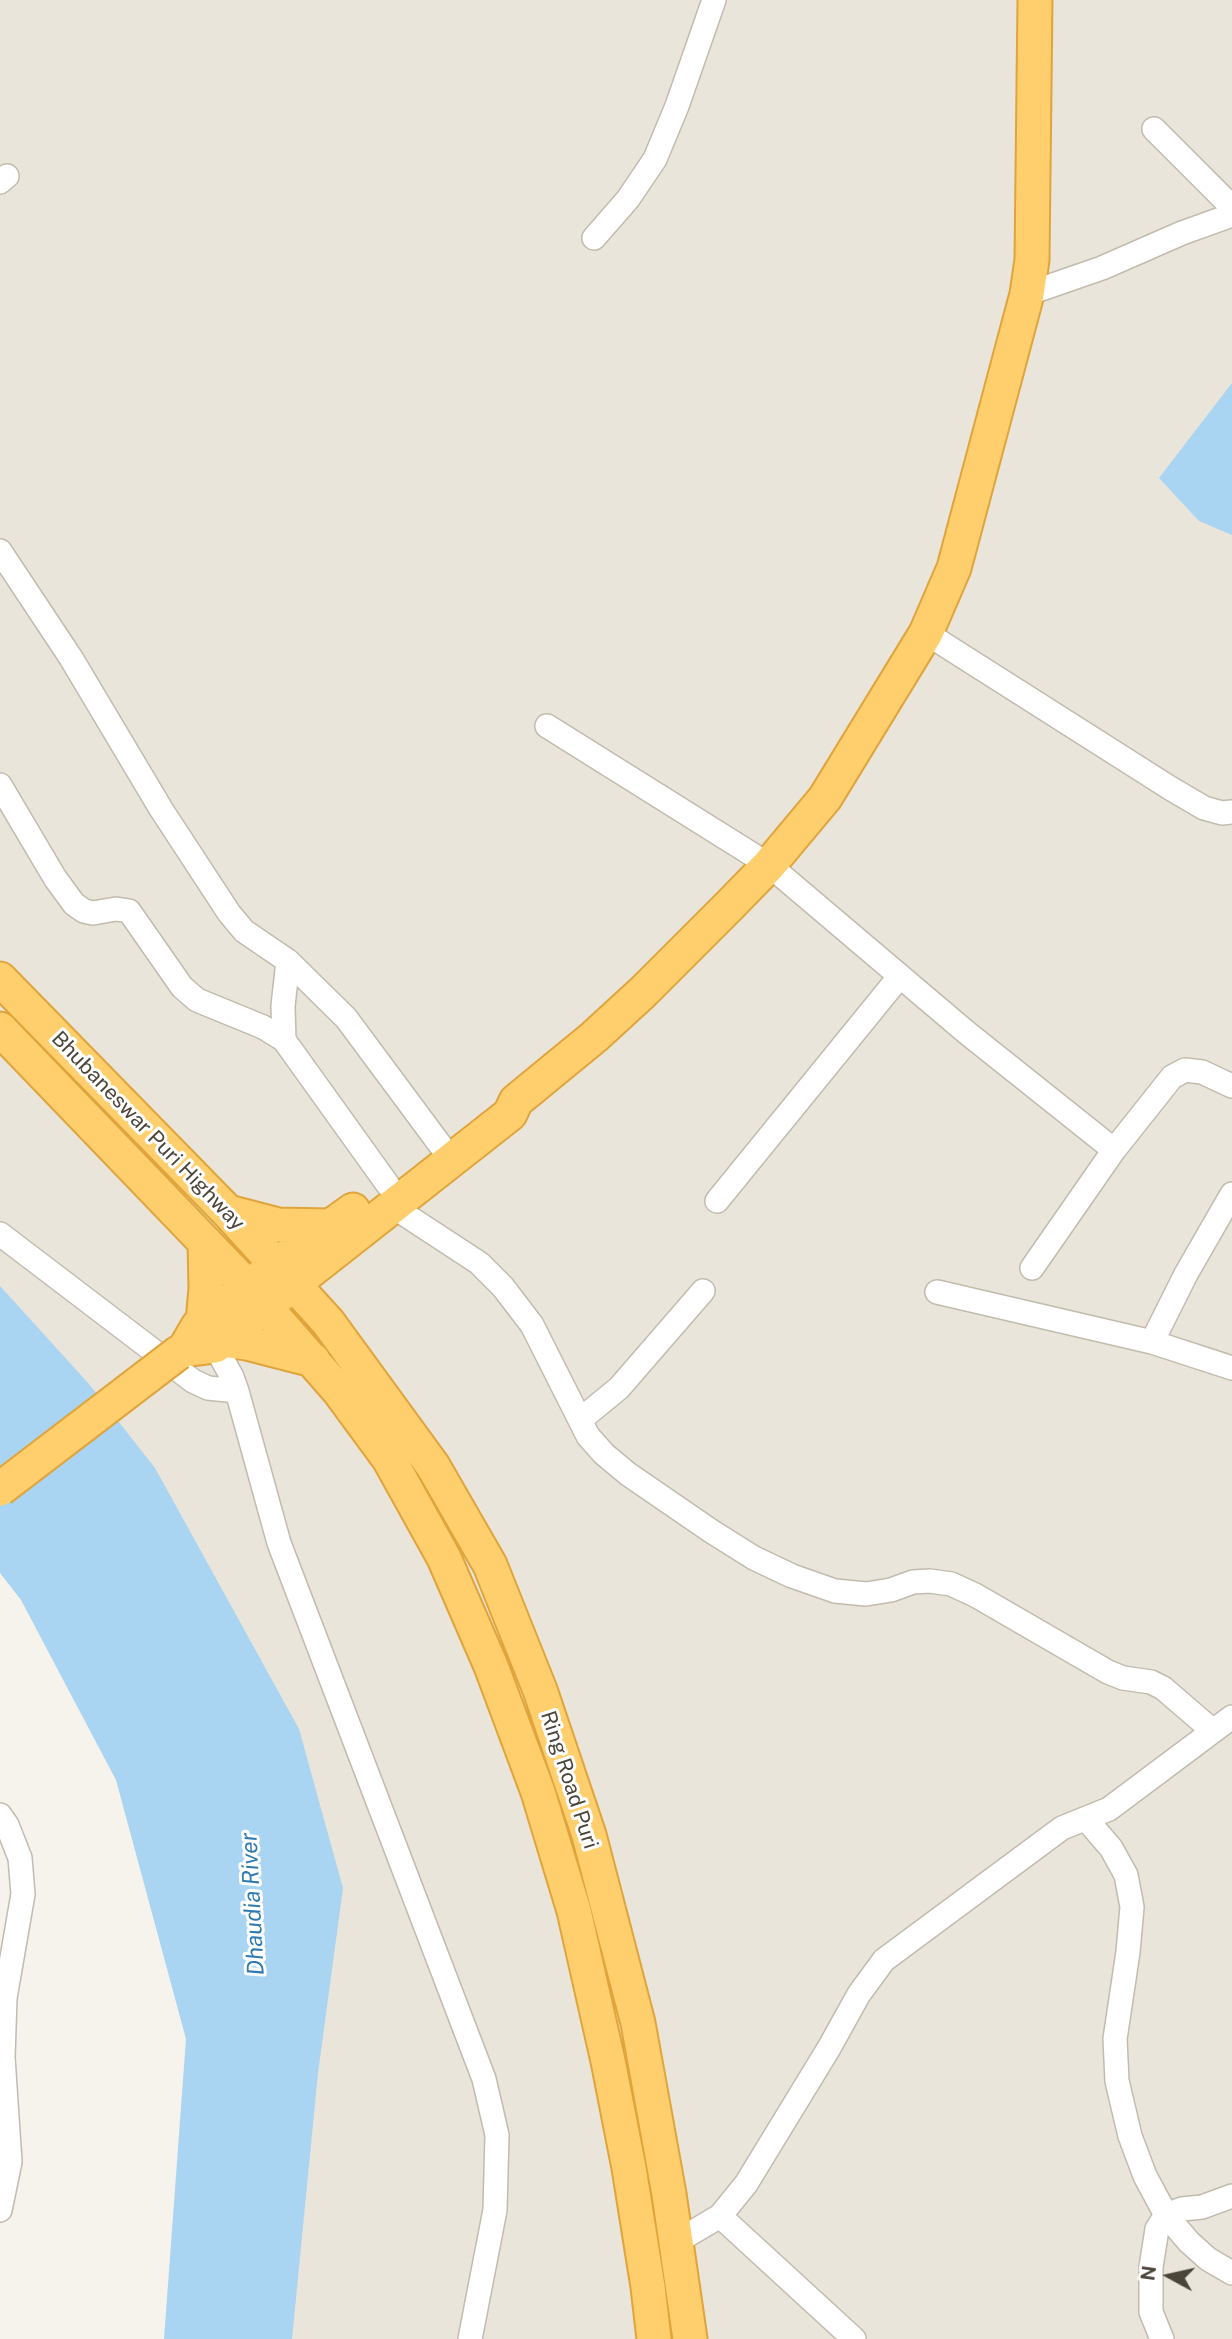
<!DOCTYPE html>
<style>
body{margin:0}
#map{position:relative;width:1232px;height:2339px;overflow:hidden;background:#f6f3ec;font-family:"Public Sans",sans-serif}
canvas{display:block}
.north{position:absolute;left:1134px;top:2241px;width:70px;height:70px;-webkit-text-stroke:5px #fff;paint-order:stroke;rotate:278deg;font-size:19px;font-weight:700;line-height:28px;text-align:center;color:#4b4439}
.north::after{content:'';display:block;margin:auto;width:24px;height:32px;background:#4b4439;clip-path:polygon(50% 0,100% 100%,50% 72%,0 100%)}
</style>
<div id="map">
<canvas width="1232" height="2339"></canvas>
<div class="north">N</div>
</div>
<script>
const g = document.querySelector('canvas').getContext('2d');
g.lineJoin = 'round';
function paint(path, color) {
  g.fillStyle = color;
  g.fill(path, 'evenodd');
}
function poly(rows) {
  const path = new Path2D();
  for (const r of rows) {
    path.moveTo(r[0], r[1]);
    for (let i = 2; i < r.length; i += 2) path.lineTo(r[i], r[i + 1]);
  }
  return path;
}
function stroke(path, color, width, dash) {
  g.strokeStyle = color;
  g.lineWidth = width;
  g.lineCap = dash ? 'butt' : 'round';
  g.setLineDash(dash || []);
  g.stroke(path);
}
function write(font, color, halo, rows, align = 'center') {
  g.font = font + ' "Public Sans",sans-serif';
  g.lineWidth = 6;
  g.setLineDash([]);
  g.textBaseline = 'middle';
  g.strokeStyle = halo;
  g.fillStyle = color;
  for (const [text, x, y, turn = 0] of rows) {
    g.save();
    g.translate(x, y);
    g.rotate((+turn || 0) * Math.PI / 180);
    g.textAlign = isNaN(turn) ? turn : align;
    if (halo) g.strokeText(text, 0, 0);
    g.fillText(text, 0, 0);
    g.restore();
  }
}
paint(poly([
 [0,0,1232,0,1232,2339,291,2339,0,1345]
]), '#eae5da');
paint(poly([
 [1232,383,1232,535,1199,521,1159,478],
 [0,1286,89,1384,155,1468,299,1729,343,1888,318,2073,292,2339,164,2339,186,2039,116,1780,21,1600,0,1573]
]), '#a9d4f2');
const minor = poly([
 [1154,129,1232,207],
 [0,182,7,176],
 [594,238,628,199,655,159,677,106,714,0],
 [1027,294,1102,268,1182,233,1232,215],
 [0,551,71,658,161,809,229,913,244,931,288,961,346,1018,441,1146],
 [926,633,1170,788,1204,808,1222,813,1232,812],
 [547,726,769,865,966,1032,1114,1150],
 [0,785,55,878,74,904,84,911,93,913,116,909,129,911,182,987,197,1000,263,1027,284,1040,388,1185],
 [284,1040,283,1006,288,961],
 [717,1201,900,976],
 [392,1206,479,1263,503,1287,532,1325,588,1436,604,1454,628,1474,711,1531,754,1558,792,1576,835,1591,866,1594,891,1590,913,1582,930,1581,951,1584,975,1595,1108,1672,1123,1678,1151,1682,1163,1688,1213,1731],
 [0,1234,193,1381,208,1388,237,1391],
 [1032,1268,1114,1150,1172,1077,1185,1070,1202,1072,1232,1086],
 [937,1292,1152,1342,1232,1368],
 [1152,1342,1186,1274,1232,1194],
 [215,1346,232,1377,237,1391,279,1543,484,2079,497,2135,495,2210,470,2339],
 [580,1420,619,1388,703,1291],
 [0,1815,7,1825,20,1858,23,1894,5,1998,3,2057,10,2162,0,2210],
 [1086,1819,1111,1848,1126,1875,1132,1907,1128,1952,1115,2039,1117,2081,1130,2136,1145,2176,1166,2215,1189,2242,1208,2259,1232,2273],
 [720,2216,854,2339],
 [676,2242,720,2216,746,2184,829,2048,859,1994,884,1960,1062,1828,1109,1809,1232,1717],
 [1162,2339,1151,2312,1151,2267,1157,2229,1166,2215,1182,2209,1202,2207,1232,2196]
]);
const highway = poly([
 [0,979,228,1212,328,1322,433,1466,490,1565,540,1690,589,1835,638,2023,669,2194,690,2339],
 [0,1029,248,1287,339,1391,389,1459,444,1558,491,1666,538,1792,574,1911,608,2061,629,2168,648,2287,654,2339],
 [228,1212,278,1225,331,1226],
 [203,1321,206,1289,205,1242],
 [222,1340,247,1343,313,1360],
 [184,1350,215,1346,510,1114,516,1101,594,1037,643,992,731,904,769,865,825,798,926,633,954,568,1027,294,1032,260,1035,0],
 [178,1353,184,1350,198,1326,276,1265,353,1210]
]);
stroke(minor, '#c2bbae', 26);
stroke(highway, '#e0a43c', 37);
stroke(minor, '#fff', 23);
stroke(highway, '#ffcf6e', 33);
const highwayBridge = poly([
 [0,1489,178,1353]
]);
stroke(highwayBridge, '#e0a43c', 37, []);
stroke(highwayBridge, '#ffcf6e', 33);
write('21px', '#4b4439', '#fff', [
 ["Bhubaneswar Puri Highway",148,1131,46],
 ["Ring Road Puri",569,1780,72]
]);
write('italic 23px', '#2e7ab2', '#fff', [
 ["Dhaudia River",253,1904,-93]
]);
</script>
